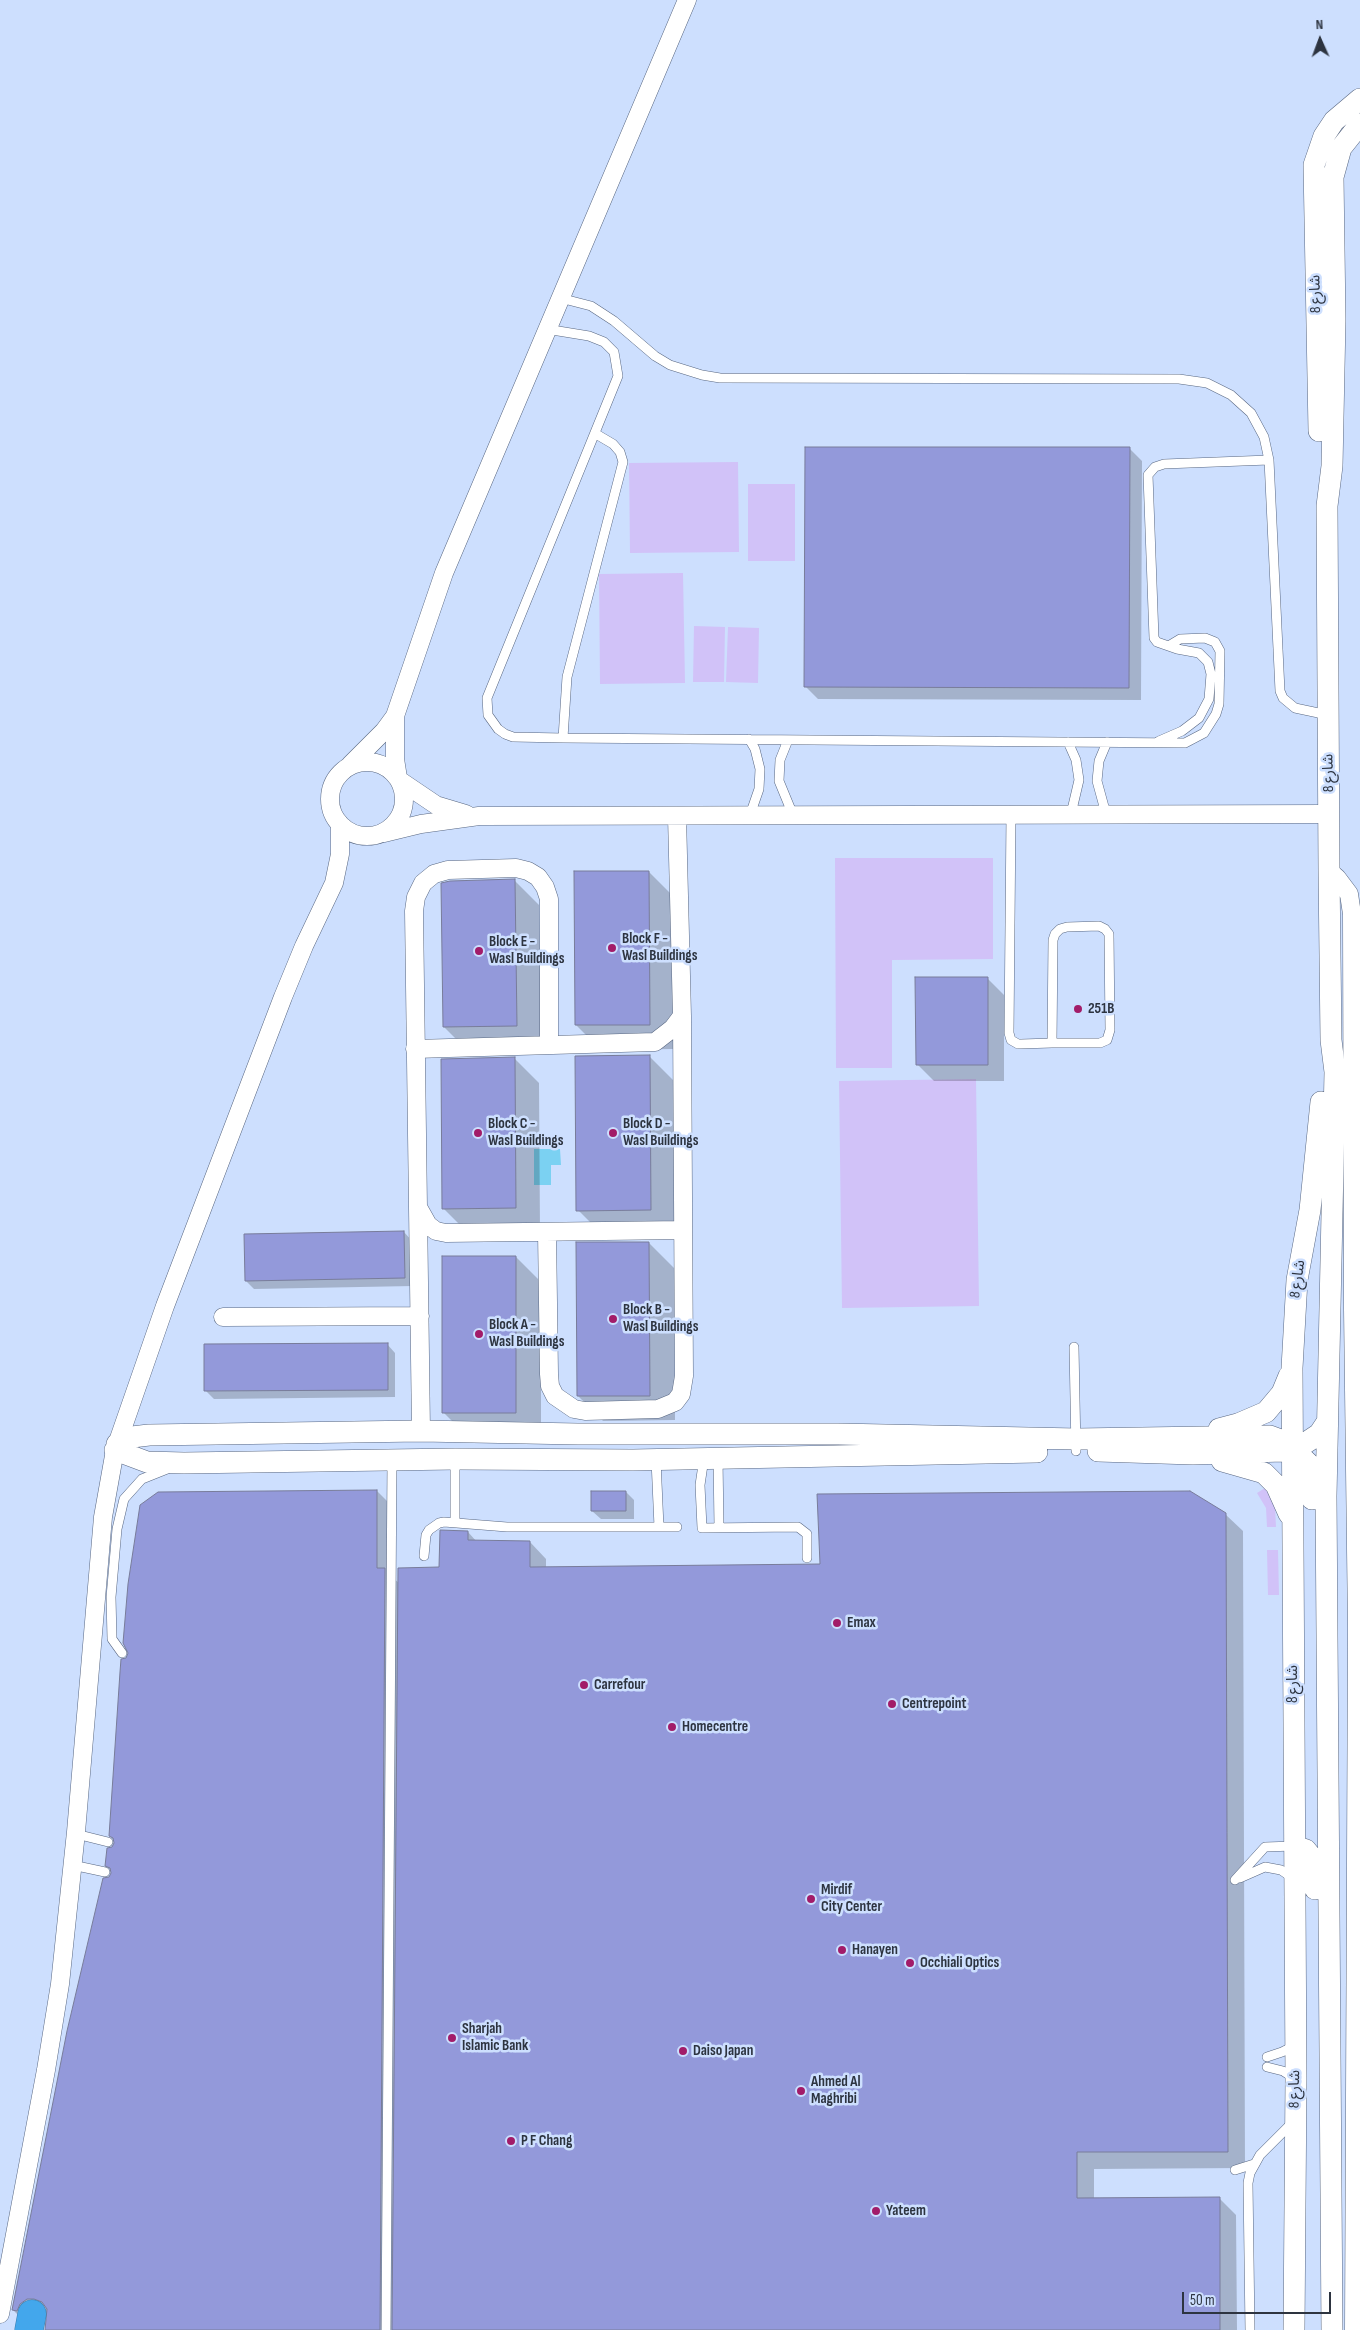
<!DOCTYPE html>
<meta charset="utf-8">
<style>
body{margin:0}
#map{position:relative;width:1360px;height:2330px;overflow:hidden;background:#cddffe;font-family:"Sofia Sans Condensed",sans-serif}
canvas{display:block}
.north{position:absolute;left:1295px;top:15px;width:50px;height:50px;-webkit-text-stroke:4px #cddffe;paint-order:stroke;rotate:358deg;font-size:14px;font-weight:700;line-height:20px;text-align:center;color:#2d3440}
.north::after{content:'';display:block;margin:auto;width:18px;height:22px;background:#2d3440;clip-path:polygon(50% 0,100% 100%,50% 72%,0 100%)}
.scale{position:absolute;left:1182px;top:2292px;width:149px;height:22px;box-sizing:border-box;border:2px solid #2d3440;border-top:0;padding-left:6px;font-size:15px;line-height:18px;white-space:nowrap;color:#2d3440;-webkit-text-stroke:4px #cddffe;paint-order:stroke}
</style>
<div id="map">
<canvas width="1360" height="2330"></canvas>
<div class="north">N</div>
<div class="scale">50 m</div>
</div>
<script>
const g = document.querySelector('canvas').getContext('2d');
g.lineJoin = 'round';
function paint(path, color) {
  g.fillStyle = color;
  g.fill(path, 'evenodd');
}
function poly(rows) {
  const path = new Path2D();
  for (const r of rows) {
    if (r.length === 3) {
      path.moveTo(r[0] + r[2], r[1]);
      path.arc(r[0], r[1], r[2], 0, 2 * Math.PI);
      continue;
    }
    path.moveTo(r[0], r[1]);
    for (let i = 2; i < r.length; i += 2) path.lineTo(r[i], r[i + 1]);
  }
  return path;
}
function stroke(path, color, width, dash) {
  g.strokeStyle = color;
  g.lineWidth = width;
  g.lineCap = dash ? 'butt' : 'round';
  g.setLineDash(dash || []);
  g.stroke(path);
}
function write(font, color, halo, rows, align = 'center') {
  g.font = font + ' "Sofia Sans Condensed","Noto Sans Arabic",sans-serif';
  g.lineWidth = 5;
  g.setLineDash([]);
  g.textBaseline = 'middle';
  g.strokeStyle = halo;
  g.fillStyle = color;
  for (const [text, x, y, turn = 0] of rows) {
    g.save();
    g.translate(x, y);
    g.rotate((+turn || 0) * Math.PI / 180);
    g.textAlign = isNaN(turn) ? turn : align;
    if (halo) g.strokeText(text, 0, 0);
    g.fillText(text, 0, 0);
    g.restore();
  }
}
paint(poly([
 [738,462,739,552,630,553,629,463],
 [748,484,795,484,795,561,748,561],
 [683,573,685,683,600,684,599,574],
 [694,626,725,627,724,682,693,682],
 [728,627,759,628,758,683,726,682],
 [993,858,993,959,892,960,892,1068,836,1068,835,858],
 [976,1079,979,1306,842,1308,839,1081],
 [1265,1488,1275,1506,1276,1527,1267,1527,1266,1508,1257,1493],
 [1267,1550,1278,1550,1279,1595,1268,1595]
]), '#d1c2f8');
paint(poly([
 [534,1149,560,1149,561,1165,551,1165,551,1185,534,1185]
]), '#7bd1f2');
paint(poly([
 [1129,448,1142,461,1141,700,818,699,806,687],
 [649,872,674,897,674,1049,601,1050,576,1025],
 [514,880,539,905,541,1051,469,1052,444,1027],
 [987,978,1004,995,1004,1081,934,1081,917,1064],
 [649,1056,674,1081,676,1235,603,1235,578,1210],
 [514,1058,539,1083,540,1232,468,1233,443,1208],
 [404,1232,412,1241,413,1286,254,1289,246,1281],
 [649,1243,674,1268,675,1420,603,1421,578,1396],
 [516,1257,541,1282,541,1437,468,1437,443,1412],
 [387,1344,395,1353,395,1397,214,1399,205,1390],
 [377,1491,394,1508,393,1578,399,1583,440,1569,468,1532,477,1542,530,1542,546,1559,546,1568,821,1566,1225,1514,1243,1531,1245,2168,1094,2169,1094,2199,1219,2198,1236,2215,1237,2330,46,2330,49,2315,44,2316,30,2327,13,2310,112,1873,107,1865,115,1843,110,1835,127,1659],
 [626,1492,634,1500,634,1519,601,1519,592,1511]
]), '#0003');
const building = poly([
 [805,447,1130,447,1129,688,804,687,805,447],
 [574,871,649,871,650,1025,575,1025,574,871],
 [515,879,517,1026,443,1027,441,883,450,881,515,879],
 [915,977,988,977,988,1065,916,1065,915,977],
 [650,1055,651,1210,576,1211,575,1056,650,1055],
 [515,1057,516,1208,442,1209,441,1059,515,1057],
 [404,1231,405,1278,245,1281,244,1234,404,1231],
 [576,1242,649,1242,650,1396,577,1396,576,1242],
 [442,1256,516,1256,516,1413,442,1413,442,1256],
 [388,1343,388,1390,204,1391,204,1344,388,1343],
 [377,1490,377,1568,385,1568,380,2330,45,2330,47,2309,42,2302,34,2299,27,2299,20,2304,17,2311,12,2310,67,2031,103,1878,109,1877,111,1873,110,1868,105,1866,107,1848,112,1847,114,1843,113,1838,109,1836,120,1672,121,1659,126,1658,128,1653,123,1643,128,1584,140,1505,158,1492,377,1490],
 [591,1491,626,1491,626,1511,591,1511,591,1491],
 [1190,1491,1226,1513,1228,2152,1077,2152,1077,2198,1220,2197,1220,2330,392,2330,398,1568,439,1567,440,1530,468,1531,468,1540,530,1541,530,1567,820,1564,817,1494,1190,1491]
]);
paint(building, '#9399da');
stroke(building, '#787c9a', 1);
const service = poly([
 [560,298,591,306,614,321,655,356,670,365,702,375,720,378,1179,379,1207,383,1231,395,1251,413,1264,437,1269,460,1280,691,1283,698,1295,708,1328,715],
 [546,329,589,336,604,342,614,352,618,376,487,698,488,715,498,729,505,734,513,737,563,738,1185,743,1204,733,1216,714,1219,704,1220,651,1215,642,1205,638,1180,639,1170,645],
 [563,738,567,677,623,462,620,452,613,444,596,434],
 [749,739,755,749,760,769,759,789,750,815],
 [788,740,780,760,779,781,793,815],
 [1159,741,1182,731,1199,718,1209,699,1211,674,1208,662,1199,653,1177,649,1157,642,1154,638,1148,475,1155,467,1164,464,1269,460],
 [1068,742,1076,760,1079,780,1071,814],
 [1106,814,1097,781,1099,761,1107,742],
 [1011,815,1009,1033,1011,1040,1018,1044,1021,1044,1052,1043,1100,1043,1107,1040,1110,1030,1109,934,1105,929,1099,926,1067,927,1060,929,1055,934,1053,940,1052,1043],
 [1074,1347,1076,1451],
 [704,1458,700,1485,702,1528,798,1527,807,1534,807,1558],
 [718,1458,719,1527],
 [656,1460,659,1527],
 [455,1522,455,1459],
 [424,1556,426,1535,429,1530,439,1523,444,1522,507,1527,677,1527],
 [122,1653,112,1639,111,1597,117,1529,124,1499,142,1479,167,1469],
 [76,1832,80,1835,108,1842],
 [73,1863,77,1866,105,1872],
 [1240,1878,1265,1867,1281,1870,1294,1879],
 [1235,1880,1265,1847,1294,1846],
 [1267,2057,1282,2052,1296,2045],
 [1267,2067,1283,2071,1294,2078],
 [1235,2170,1254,2164],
 [386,2330,392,1460],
 [1250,2330,1248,2183,1250,2173,1260,2155,1293,2122]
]);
const minor = poly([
 [367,799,37],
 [350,765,384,731,395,716],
 [398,778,395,759,395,716,444,573,687,0],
 [399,780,436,805,466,814],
 [384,833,421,824,479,816,1329,814],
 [1329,871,1337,878,1349,894,1352,914,1353,1309,1357,1628,1354,2330],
 [415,1049,655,1042,673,1028,682,1016],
 [419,1209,428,1225,436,1231,446,1233,683,1230],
 [547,1232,549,1374,550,1386,555,1396,574,1409,585,1411,658,1409,675,1402,681,1394,684,1376,682,1016,677,816],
 [223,1317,420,1316],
 [421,1431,414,911,416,897,423,883,434,874,448,870,516,868,528,871,538,877,545,887,549,899,549,1045],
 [0,2314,46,2070,60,1984,76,1832,103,1517,115,1450,165,1306,283,997,304,946,334,883,340,854,340,824]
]);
const tertiary = poly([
 [1319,431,1314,165,1324,136,1334,121,1360,99],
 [1219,1429,1238,1424,1266,1412,1282,1393,1289,1376],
 [117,1444,132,1437,149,1435,421,1431,578,1434,838,1434,1077,1439,1270,1436,1286,1442,1309,1464,1312,1475,1312,1499],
 [115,1450,147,1462,184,1463,455,1459,633,1460,1037,1452],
 [1098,1451,1193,1454,1282,1451,1307,1442,1319,1434,1327,1422],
 [1222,1461,1264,1473,1276,1485,1289,1514],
 [1294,1846,1306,1850,1314,1860,1315,1889],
 [1294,2330,1296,2080,1292,1368,1297,1280,1310,1210,1321,1102],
 [1332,2330,1326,1496,1335,1072,1331,1040,1329,871,1327,506,1332,466,1335,320,1333,177,1341,148,1360,124]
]);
const motorway = poly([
 [29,2330,32,2314]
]);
stroke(service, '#586782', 10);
stroke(minor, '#586782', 19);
stroke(tertiary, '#586782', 22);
stroke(motorway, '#3b7fb0', 29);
stroke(service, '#fff', 9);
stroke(minor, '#fff', 18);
stroke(tertiary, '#fff', 21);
stroke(motorway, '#43a7ec', 28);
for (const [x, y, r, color] of [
 [612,948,5,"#a21c69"],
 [479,951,5,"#a21c69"],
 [1078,1009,5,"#a21c69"],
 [478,1133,5,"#a21c69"],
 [613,1133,5,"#a21c69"],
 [613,1319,5,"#a21c69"],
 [479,1334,5,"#a21c69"],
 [837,1623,5,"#a21c69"],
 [584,1685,5,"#a21c69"],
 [892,1704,5,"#a21c69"],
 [672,1727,5,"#a21c69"],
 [811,1899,5,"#a21c69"],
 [842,1950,5,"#a21c69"],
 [910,1963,5,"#a21c69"],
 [452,2038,5,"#a21c69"],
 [683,2051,5,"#a21c69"],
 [801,2091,5,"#a21c69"],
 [511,2141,5,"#a21c69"],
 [876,2211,5,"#a21c69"]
]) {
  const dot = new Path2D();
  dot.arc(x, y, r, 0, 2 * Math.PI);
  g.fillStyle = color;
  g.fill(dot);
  stroke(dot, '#cddffe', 2);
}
write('15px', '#2d3440', '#cddffe', [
 ["شارع 8",1316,294,-91],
 ["شارع 8",1329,773,-91],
 ["شارع 8",1298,1279,-82],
 ["شارع 8",1293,1684,-90],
 ["شارع 8",1295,2089,-89]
]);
write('bold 15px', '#2d3440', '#cddffe', [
 ["Block F -",622,939],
 ["Wasl Buildings",622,956],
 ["Block E -",489,942],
 ["Wasl Buildings",489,959],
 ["251B",1088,1009],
 ["Block C -",488,1124],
 ["Wasl Buildings",488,1141],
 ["Block D -",623,1124],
 ["Wasl Buildings",623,1141],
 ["Block B -",623,1310],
 ["Wasl Buildings",623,1327],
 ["Block A -",489,1325],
 ["Wasl Buildings",489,1342],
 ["Emax",847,1623],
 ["Carrefour",594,1685],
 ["Centrepoint",902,1704],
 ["Homecentre",682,1727],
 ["Mirdif",821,1890],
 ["City Center",821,1907],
 ["Hanayen",852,1950],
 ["Occhiali Optics",920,1963],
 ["Sharjah",462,2029],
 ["Islamic Bank",462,2046],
 ["Daiso Japan",693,2051],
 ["Ahmed Al",811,2082],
 ["Maghribi",811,2099],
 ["P F Chang",521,2141],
 ["Yateem",886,2211]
], 'left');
</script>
